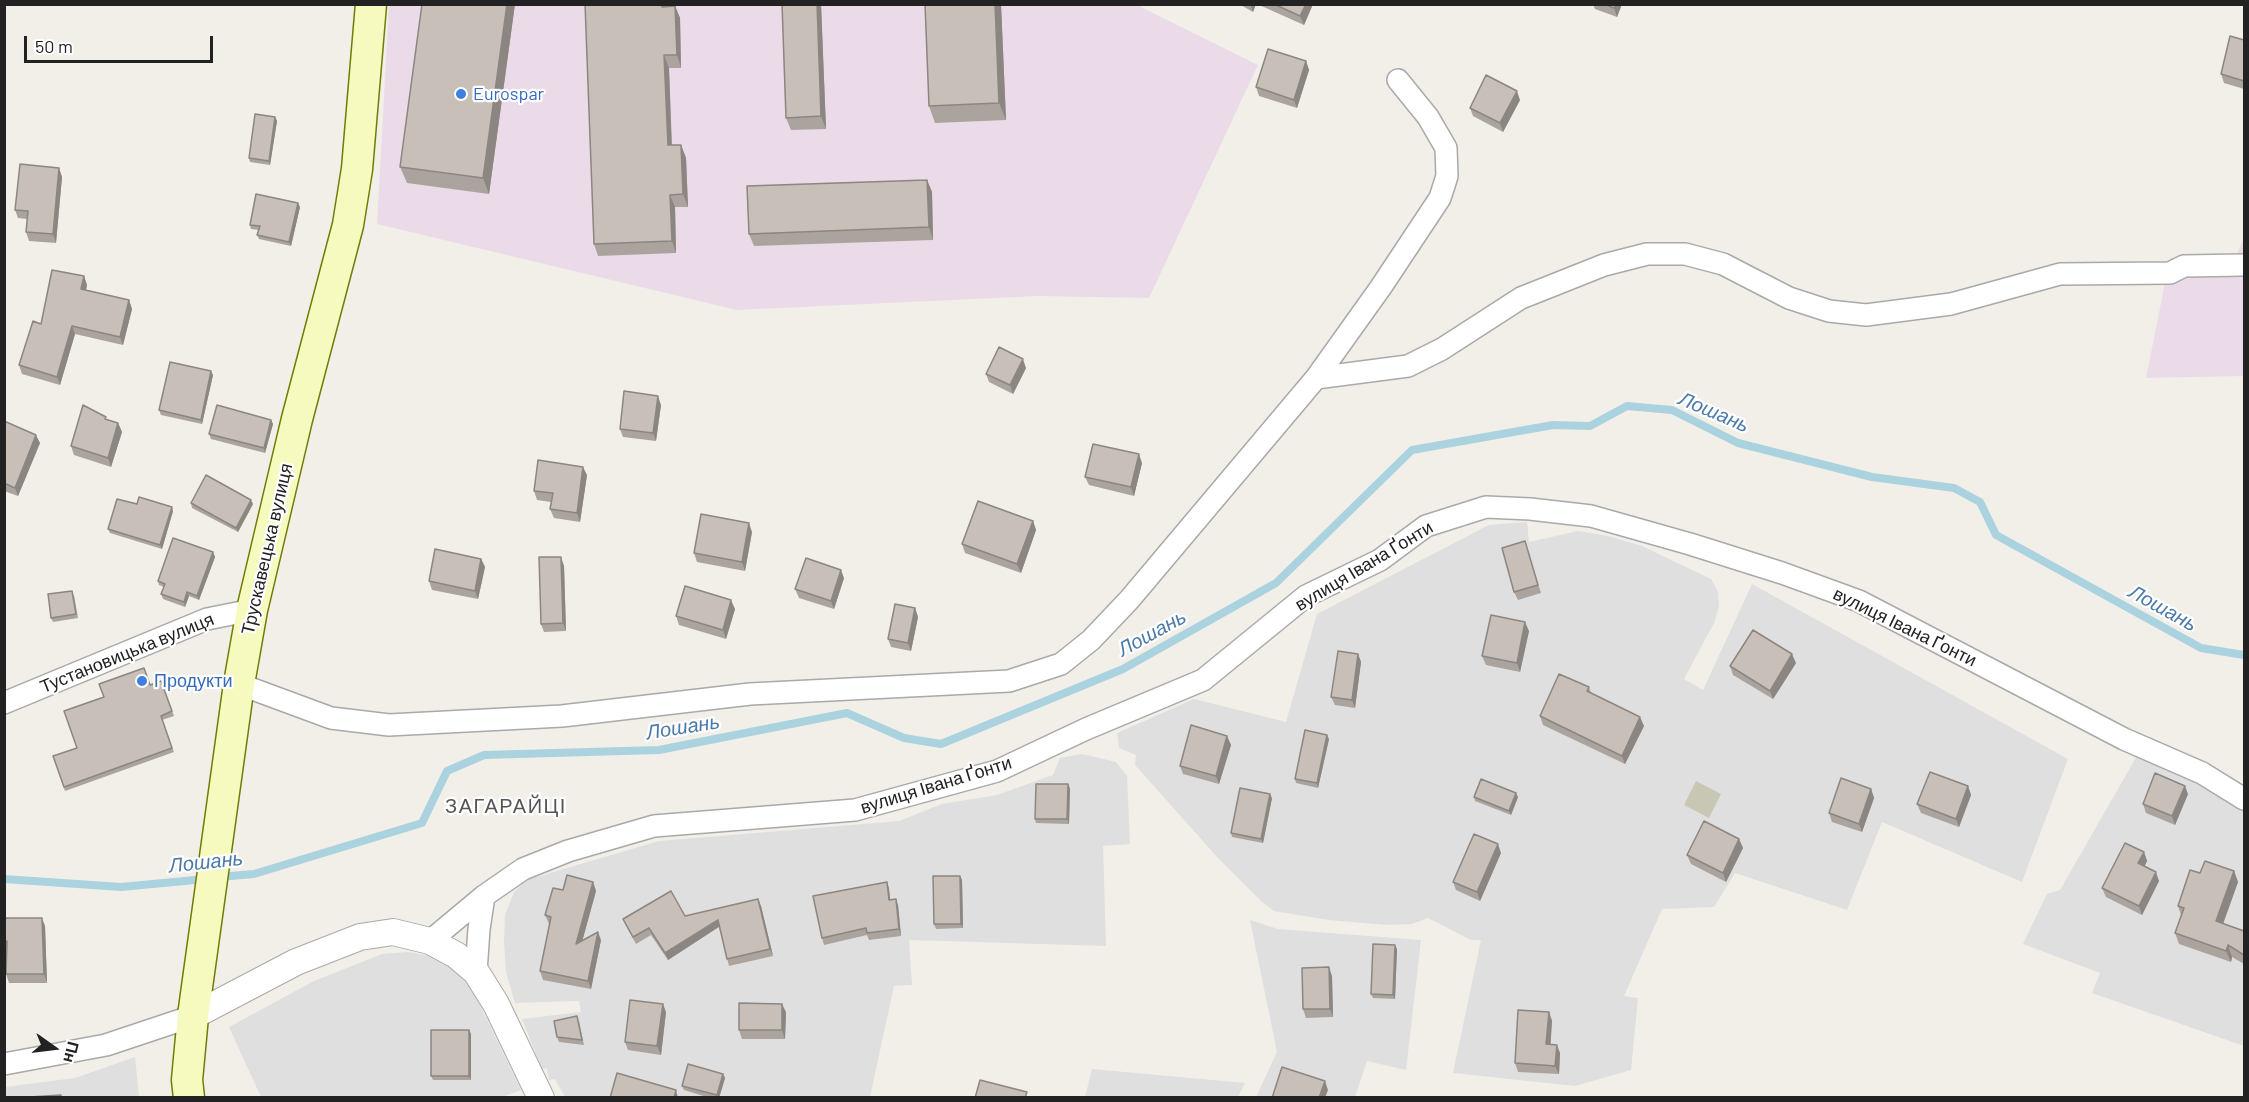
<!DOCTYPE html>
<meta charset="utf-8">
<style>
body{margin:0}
#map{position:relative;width:2249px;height:1102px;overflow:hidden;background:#f2efe9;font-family:Barlow,sans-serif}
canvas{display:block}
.frame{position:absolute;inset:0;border:6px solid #222;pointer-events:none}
.north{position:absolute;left:24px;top:1018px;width:60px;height:60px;-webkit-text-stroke:4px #fff;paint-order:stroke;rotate:104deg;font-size:16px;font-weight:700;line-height:24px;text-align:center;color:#222}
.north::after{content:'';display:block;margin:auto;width:21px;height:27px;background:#222;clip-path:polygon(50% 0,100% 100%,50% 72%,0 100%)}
.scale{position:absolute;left:24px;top:36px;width:189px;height:27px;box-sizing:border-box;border:3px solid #222;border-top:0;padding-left:8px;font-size:18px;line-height:21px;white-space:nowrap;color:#222;-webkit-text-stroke:4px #fff;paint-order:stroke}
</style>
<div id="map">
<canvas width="2249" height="1102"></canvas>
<div class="frame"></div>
<div class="north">Пн</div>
<div class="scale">50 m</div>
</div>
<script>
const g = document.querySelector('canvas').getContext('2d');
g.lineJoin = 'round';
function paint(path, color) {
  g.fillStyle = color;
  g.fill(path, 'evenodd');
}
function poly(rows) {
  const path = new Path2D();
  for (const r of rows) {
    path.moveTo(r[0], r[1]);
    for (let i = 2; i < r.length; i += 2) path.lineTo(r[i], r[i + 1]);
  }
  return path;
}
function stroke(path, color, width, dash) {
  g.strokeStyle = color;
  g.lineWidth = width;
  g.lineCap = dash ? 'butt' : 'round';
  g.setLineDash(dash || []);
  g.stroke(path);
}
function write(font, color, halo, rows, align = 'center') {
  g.font = font + ' Barlow,sans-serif';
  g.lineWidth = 4.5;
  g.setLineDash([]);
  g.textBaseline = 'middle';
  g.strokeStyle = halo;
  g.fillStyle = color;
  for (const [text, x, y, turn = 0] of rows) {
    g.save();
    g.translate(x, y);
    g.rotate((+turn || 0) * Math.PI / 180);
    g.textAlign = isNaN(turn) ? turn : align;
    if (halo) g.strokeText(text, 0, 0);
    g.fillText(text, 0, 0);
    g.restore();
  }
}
paint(poly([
 [1527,522,1529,542,1578,531,1608,536,1642,546,1711,579,1718,592,1719,607,1714,623,1684,679,1703,690,1752,584,2068,759,2022,882,1882,822,1847,910,1735,873,1714,907,1662,909,1624,996,1638,998,1631,1070,1575,1086,1453,1073,1481,940,1471,940,1428,918,1412,924,1387,925,1329,920,1274,911,1261,901,1218,858,1135,765,1136,755,1119,748,1117,733,1194,699,1286,722,1317,614,1489,525],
 [1082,754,1116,762,1127,776,1130,844,1103,846,1106,946,909,940,912,985,894,986,870,1097,565,1097,555,1079,549,1080,547,1068,542,1069,522,1019,581,1012,579,1001,515,1003,506,972,504,942,505,915,514,892,526,880,659,841,899,821,942,804,997,795,1053,775,1060,758],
 [2138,754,2191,779,2244,810,2244,1046,2092,993,2100,973,2023,944,2047,894,2060,890],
 [1250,920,1278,929,1421,940,1406,1070,1367,1061,1355,1097,1256,1097,1277,1052],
 [408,952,432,956,449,963,469,982,521,1090,499,1098,261,1097,229,1027,314,981,382,954],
 [135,1057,139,1097,5,1098,5,1087,75,1078],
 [1092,1069,1245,1083,1238,1097,1085,1097]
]), '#e0dfdf');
paint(poly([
 [389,5,1137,5,1258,65,1149,298,1038,296,737,310,377,224],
 [2244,237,2244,376,2146,378,2170,258,2237,254]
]), '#ebdbe8');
paint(poly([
 [1696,781,1721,794,1709,818,1684,805]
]), '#c7c7b4');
stroke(poly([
 [218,877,254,874,422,823,447,771,484,755,659,750,847,713,904,738,941,744,1123,669,1276,583,1412,450,1553,425,1590,426,1627,406,1672,410,1738,443,1872,477,1954,488,1980,502,1996,535,2201,648,2244,655],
 [4,879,121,887,206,879]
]), '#aad3df', 8);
const minor = poly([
 [1316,378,1408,366,1442,349,1521,298,1604,265,1647,254,1685,254,1723,264,1789,298,1829,311,1866,315,1951,304,2060,274,2170,273,2184,266,2244,265],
 [239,684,331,718,389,725,562,716,750,694,1009,681,1061,664,1091,640,1129,600,1316,378,1381,287,1440,198,1447,176,1446,148,1428,117,1398,80],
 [4,703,207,619,252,610],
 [430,941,484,896,523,869,568,851,654,826,855,810,997,771,1086,729,1203,680,1306,596,1380,560,1426,526,1486,507,1530,509,1591,516,1690,544,1782,573,1859,601,2124,739,2202,773,2244,799],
 [476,972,479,929,484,896],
 [4,1064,106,1045,193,1016]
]);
const tertiary = poly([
 [193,1016,296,962,360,937,393,932,430,941,456,955,476,972,496,1004,541,1098]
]);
const secondary = poly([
 [189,1098,187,1080,193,1016,239,684,252,610,297,419,348,225,357,169,371,4]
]);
stroke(minor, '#a9a9a9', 24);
stroke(tertiary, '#a9a9a9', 28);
stroke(secondary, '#707d05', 33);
stroke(minor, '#fff', 21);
stroke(tertiary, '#fff', 26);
stroke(secondary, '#f7fabf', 30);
paint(poly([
 [422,4,515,4,489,194,407,183,400,167],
 [782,4,821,4,826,129,791,130,786,118],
 [925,4,1001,4,1006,120,935,123,929,106],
 [1239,4,1256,4,1253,12],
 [1257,4,1313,4,1304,25],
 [1593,4,1622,4,1617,17,1595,9],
 [666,6,675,6,680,18,681,68,669,68,672,145,681,145,686,158,688,207,675,207,676,253,598,256,594,244],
 [2244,40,2244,89,2224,83,2221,74],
 [1306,61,1309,70,1297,108,1259,96,1256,87],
 [1520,100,1503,132,1473,116,1470,108],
 [275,117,277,121,270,165,250,162,249,158],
 [59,168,62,177,56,243,29,241,26,232,27,219,18,218,15,210],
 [927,180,932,192,933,240,754,246,749,234],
 [300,207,291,246,259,239,257,235,259,230,251,229,250,225],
 [84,276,87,285,86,290,129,300,132,309,123,345,75,334,60,385,22,374,19,365,41,324],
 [1026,368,1013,394,989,382,986,374],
 [213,375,202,424,161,415,159,410],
 [661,405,656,441,623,437,620,429],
 [106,417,106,419,118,423,122,432,111,467,74,455,71,446],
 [271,420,273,424,265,453,211,439,209,434],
 [4,421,40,443,18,496,4,491],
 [1142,463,1134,496,1089,485,1085,477],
 [587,475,580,522,554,518,550,509,551,502,537,500,534,491],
 [191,503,253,504,238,532,192,508],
 [137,504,173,511,162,549,110,533,108,529],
 [1033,521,1036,530,1021,573,965,553,962,544],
 [752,532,745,571,697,562,694,553],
 [1525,541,1541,593,1518,600,1514,592],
 [213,552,215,557,199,600,189,596,185,607,163,599,161,594,164,587,159,585,158,581],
 [481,559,485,567,478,599,432,590,429,581],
 [564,566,566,631,544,632,541,624],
 [844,578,834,609,799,598,795,589],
 [74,595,78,618,53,622,51,618],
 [915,608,918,617,911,651,891,647,888,639],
 [735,609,726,639,679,625,676,616],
 [1529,631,1520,672,1486,665,1482,656],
 [1358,654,1361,662,1355,708,1335,705,1331,697],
 [1796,663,1773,699,1733,675,1730,666],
 [161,681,174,716,162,720,174,752,65,791,53,756,77,748,104,697,150,685],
 [1589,687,1591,693,1644,726,1625,764,1543,725,1540,716],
 [1227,736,1231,745,1219,784,1183,774,1180,766],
 [1329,739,1318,788,1296,783,1295,779],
 [1068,784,1070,789,1069,824,1036,823,1035,819],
 [1968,786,1971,795,1959,827,1921,813,1917,804],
 [1871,789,1874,798,1862,832,1832,822,1829,813],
 [2188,794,2175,825,2146,813,2143,804],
 [1474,797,1518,797,1511,815,1475,801],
 [1272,798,1263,843,1232,837,1231,833],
 [1739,839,1743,848,1726,882,1691,864,1687,855],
 [2144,852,2147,861,2144,866,2159,881,2142,915,2106,897,2102,888],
 [1501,853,1480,901,1456,890,1453,882],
 [2234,871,2238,882,2223,924,2244,931,2244,964,2232,957,2231,962,2179,944,2175,933,2181,915,2178,906,2200,873],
 [960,876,962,880,963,928,936,929,934,924],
 [593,882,596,891,582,941,601,940,591,989,543,980,540,971,550,925,549,924,545,915,563,890],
 [887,882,889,889,890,899,898,905,901,936,869,940,867,935,824,945,822,938],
 [761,906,773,956,729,966,719,927,668,960,651,935,636,944,626,926,623,919,685,916],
 [4,918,45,926,47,983,9,983,6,974,6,950,4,946],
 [1397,949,1395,999,1373,998,1371,994],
 [1332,976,1333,1017,1306,1018,1303,1009],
 [666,1012,661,1055,628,1050,625,1042],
 [786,1012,785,1039,742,1039,739,1030],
 [1549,1012,1552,1021,1550,1044,1560,1053,1559,1074,1518,1072,1515,1063],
 [579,1021,584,1045,559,1042,557,1037],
 [469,1030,471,1034,471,1080,433,1080,431,1076],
 [723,1074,725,1078,719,1098,710,1098,684,1090,682,1086]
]), '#aba49e');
paint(poly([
 [507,4,515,4,489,194,483,178],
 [817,4,821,4,826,129,821,116],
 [995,4,1001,4,1006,120,999,103],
 [1250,4,1256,4,1253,12],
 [1306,4,1313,4,1304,25,1300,16],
 [1616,4,1622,4,1617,17,1614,8],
 [675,6,680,18,681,68,677,55],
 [664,55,669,68,672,158,668,145],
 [1306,61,1309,70,1297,108,1294,100],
 [1517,91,1520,100,1503,132,1500,123],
 [275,117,277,121,270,165,269,161],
 [681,145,686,158,688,207,683,194],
 [59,168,62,177,56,243,53,234],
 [927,180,932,192,933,240,929,227],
 [670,195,675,207,676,253,672,241],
 [298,203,300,207,291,246,289,242],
 [84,276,87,285,84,298,81,289],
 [129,300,132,309,123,345,120,337],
 [72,326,75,334,60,385,57,377],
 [1023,359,1026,368,1013,394,1010,385],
 [211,371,213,375,202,424,201,420],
 [658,396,661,405,656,441,653,433],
 [271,420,273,424,265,453,264,448],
 [118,423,122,432,111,467,108,458],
 [36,435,40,443,18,496,15,488],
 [1139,454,1142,463,1134,496,1131,487],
 [583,467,587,475,580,522,577,513],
 [251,500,253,504,238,532,236,528],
 [172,507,173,511,162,549,160,545],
 [1033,521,1036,530,1021,573,1017,564],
 [749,523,752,532,745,571,742,562],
 [213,552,215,557,199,600,197,596],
 [561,557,564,566,566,631,563,623],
 [481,559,485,567,478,599,475,591],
 [841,570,844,578,834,609,831,601],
 [187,592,189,596,185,607,184,602],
 [731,600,735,609,726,639,723,630],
 [915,608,918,617,911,651,908,643],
 [1525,622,1529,631,1520,672,1517,663],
 [1358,654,1361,662,1355,708,1352,700],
 [1792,654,1796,663,1773,699,1770,691],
 [1640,717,1644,726,1625,764,1622,756],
 [1327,735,1329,739,1318,788,1317,783],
 [1227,736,1231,745,1219,784,1216,776],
 [1068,784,1070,789,1069,824,1067,819],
 [1968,786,1971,795,1959,827,1956,819],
 [2185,786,2188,794,2175,825,2172,816],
 [1871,789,1874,798,1862,832,1859,824],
 [1516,793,1518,797,1511,815,1509,811],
 [1270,794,1272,798,1263,843,1261,839],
 [1739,839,1743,848,1726,882,1723,873],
 [1498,844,1501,853,1480,901,1477,892],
 [2144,852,2147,861,2142,872,2138,863],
 [2234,871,2238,882,2220,932,2216,921],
 [2156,872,2159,881,2142,915,2139,906],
 [960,876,962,880,963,928,961,924],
 [593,882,596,891,579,953,576,944],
 [887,882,889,889,891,906,889,900],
 [758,899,761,906,773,956,770,949],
 [896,899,898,905,901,936,899,929],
 [42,918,45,926,47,983,44,974],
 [718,920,720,926,668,960,665,953],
 [598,932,601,940,591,989,588,981],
 [1395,945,1397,949,1395,999,1393,995],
 [2228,945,2232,957,2231,962,2226,951],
 [1329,967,1332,976,1333,1017,1330,1009],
 [663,1004,666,1012,661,1055,657,1046],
 [782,1004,786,1012,785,1039,782,1030],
 [1549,1012,1552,1021,1550,1053,1546,1044],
 [469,1030,471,1034,471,1080,469,1076],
 [1557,1045,1560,1053,1559,1074,1555,1066],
 [723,1074,725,1078,719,1098,718,1098,717,1095],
 [1325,1081,1328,1090,1325,1098,1319,1098],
 [676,1090,678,1098,674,1098]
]), '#8b8681');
const building = poly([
 [422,4,507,4,483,178,400,167,422,4],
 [585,4,662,4,662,7,675,6,677,55,664,55,668,145,681,145,683,194,670,195,672,241,594,244,585,4],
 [782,4,817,4,821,116,786,118,782,4],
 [925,4,995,4,999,103,929,106,925,4],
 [1274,4,1306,4,1300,16,1274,4],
 [1604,4,1616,4,1614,8,1604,4],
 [2230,36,2244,40,2244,81,2221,74,2230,36],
 [1268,49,1306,61,1294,100,1256,87,1268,49],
 [1486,75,1517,91,1500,123,1470,108,1486,75],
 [255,114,275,117,269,161,249,158,255,114],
 [20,164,59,168,53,234,26,232,28,211,15,210,20,164],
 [927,180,929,227,749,234,747,186,927,180],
 [256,194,298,203,289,242,257,235,260,226,250,225,256,194],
 [52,270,84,276,81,289,129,300,120,337,72,326,57,377,19,365,33,321,41,324,52,270],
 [999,347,1023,359,1010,385,986,374,999,347],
 [170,362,211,371,201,420,159,410,170,362],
 [624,391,658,396,653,433,620,429,624,391],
 [83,405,106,417,105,419,118,423,108,458,71,446,83,405],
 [217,405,271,420,264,448,209,434,217,405],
 [4,421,36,435,15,488,4,483,4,421],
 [1093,444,1139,454,1131,487,1085,477,1093,444],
 [538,460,583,467,577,513,550,509,553,493,534,491,538,460],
 [206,475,251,500,236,528,191,503,206,475],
 [139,497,172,507,160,545,108,529,117,499,137,504,139,497],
 [978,501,1033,521,1017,564,962,544,978,501],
 [701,514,749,523,742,562,694,553,701,514],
 [173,538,213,552,197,596,187,592,184,602,161,594,165,584,158,581,173,538],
 [1525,541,1538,585,1514,592,1502,548,1525,541],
 [435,549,481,559,475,591,429,581,435,549],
 [539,557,561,557,563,623,541,624,539,557],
 [806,558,841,570,831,601,795,589,806,558],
 [685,586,731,600,723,630,676,616,685,586],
 [72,591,76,614,51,618,48,594,72,591],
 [895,604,915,608,908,643,888,639,895,604],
 [1491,615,1525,622,1517,663,1482,656,1491,615],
 [1753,630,1792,654,1770,691,1730,666,1753,630],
 [1338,651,1358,654,1352,700,1331,697,1338,651],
 [144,668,150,685,161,681,172,711,161,716,172,748,64,787,53,756,77,748,64,711,104,697,99,684,144,668],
 [1559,674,1589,687,1587,691,1640,717,1622,756,1540,716,1559,674],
 [1191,725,1227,736,1216,776,1180,766,1191,725],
 [1305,730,1327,735,1317,783,1295,779,1305,730],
 [1930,772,1968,786,1956,819,1917,804,1930,772],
 [2155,773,2185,786,2172,816,2143,804,2155,773],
 [1841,778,1871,789,1859,824,1829,813,1841,778],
 [1481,779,1516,793,1509,811,1474,797,1481,779],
 [1036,784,1068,784,1067,819,1035,819,1036,784],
 [1240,788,1270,794,1261,839,1231,833,1240,788],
 [1704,821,1739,839,1723,873,1687,855,1704,821],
 [1474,834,1498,844,1477,892,1453,882,1474,834],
 [2125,843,2144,852,2138,863,2156,872,2139,906,2102,888,2125,843],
 [2205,861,2234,871,2216,921,2244,931,2244,955,2228,945,2226,951,2175,933,2184,908,2178,906,2190,870,2200,873,2205,861],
 [567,875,593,882,576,944,598,932,588,981,540,971,551,917,545,915,553,888,563,890,567,875],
 [933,876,960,876,961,924,934,924,933,876],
 [887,882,889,900,896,899,899,929,867,933,866,928,822,938,813,896,887,882],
 [671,891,685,916,758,899,770,949,727,959,718,920,665,953,649,928,633,937,623,919,671,891],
 [4,918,42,918,44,974,6,974,7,941,4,941,4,918],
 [1373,944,1395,945,1393,995,1371,994,1373,944],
 [1329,967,1330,1009,1303,1009,1302,968,1329,967],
 [630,1000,663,1004,657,1046,625,1042,630,1000],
 [739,1003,782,1004,782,1030,739,1030,739,1003],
 [1518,1010,1549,1012,1546,1044,1557,1045,1555,1066,1515,1063,1518,1010],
 [577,1016,582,1040,557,1037,554,1021,577,1016],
 [431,1030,469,1030,469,1076,431,1076,431,1030],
 [688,1064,723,1074,717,1095,682,1086,688,1064],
 [1282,1067,1325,1081,1319,1098,1272,1098,1282,1067],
 [617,1073,676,1090,674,1098,610,1098,617,1073],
 [980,1080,1027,1092,1025,1098,975,1098,980,1080],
 [61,1095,61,1098,29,1098,29,1097,61,1095]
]);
paint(building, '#c7bfb8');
stroke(building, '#8b8681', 1.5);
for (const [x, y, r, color] of [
 [461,94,6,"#3f7fe0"],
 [142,681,6,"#3f7fe0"]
]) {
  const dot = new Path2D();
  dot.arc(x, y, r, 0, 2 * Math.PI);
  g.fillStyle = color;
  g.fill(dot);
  stroke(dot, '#fff', 2);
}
write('18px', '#366cbe', '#fff', [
 ["Eurospar",473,94],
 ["Продукти",154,681]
], 'left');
write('18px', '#222', '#fff', [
 ["Трускавецька вулиця",267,549,-77],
 ["вулиця Івана Ґонти",1364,566,-31],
 ["вулиця Івана Ґонти",1905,627,26],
 ["Тустановицька вулиця",127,653,-22],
 ["вулиця Івана Ґонти",936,785,-17]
]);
write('italic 20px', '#4a7aab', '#fff', [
 ["Лошань",1714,412,23],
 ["Лошань",2163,608,29],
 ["Лошань",1152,633,-29],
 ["Лошань",683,727,-9],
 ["Лошань",206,862,-6]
]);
g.letterSpacing = '1.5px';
write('20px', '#555', '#fff', [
 ["ЗАГАРАЙЦІ",506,806]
]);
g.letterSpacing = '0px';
</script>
